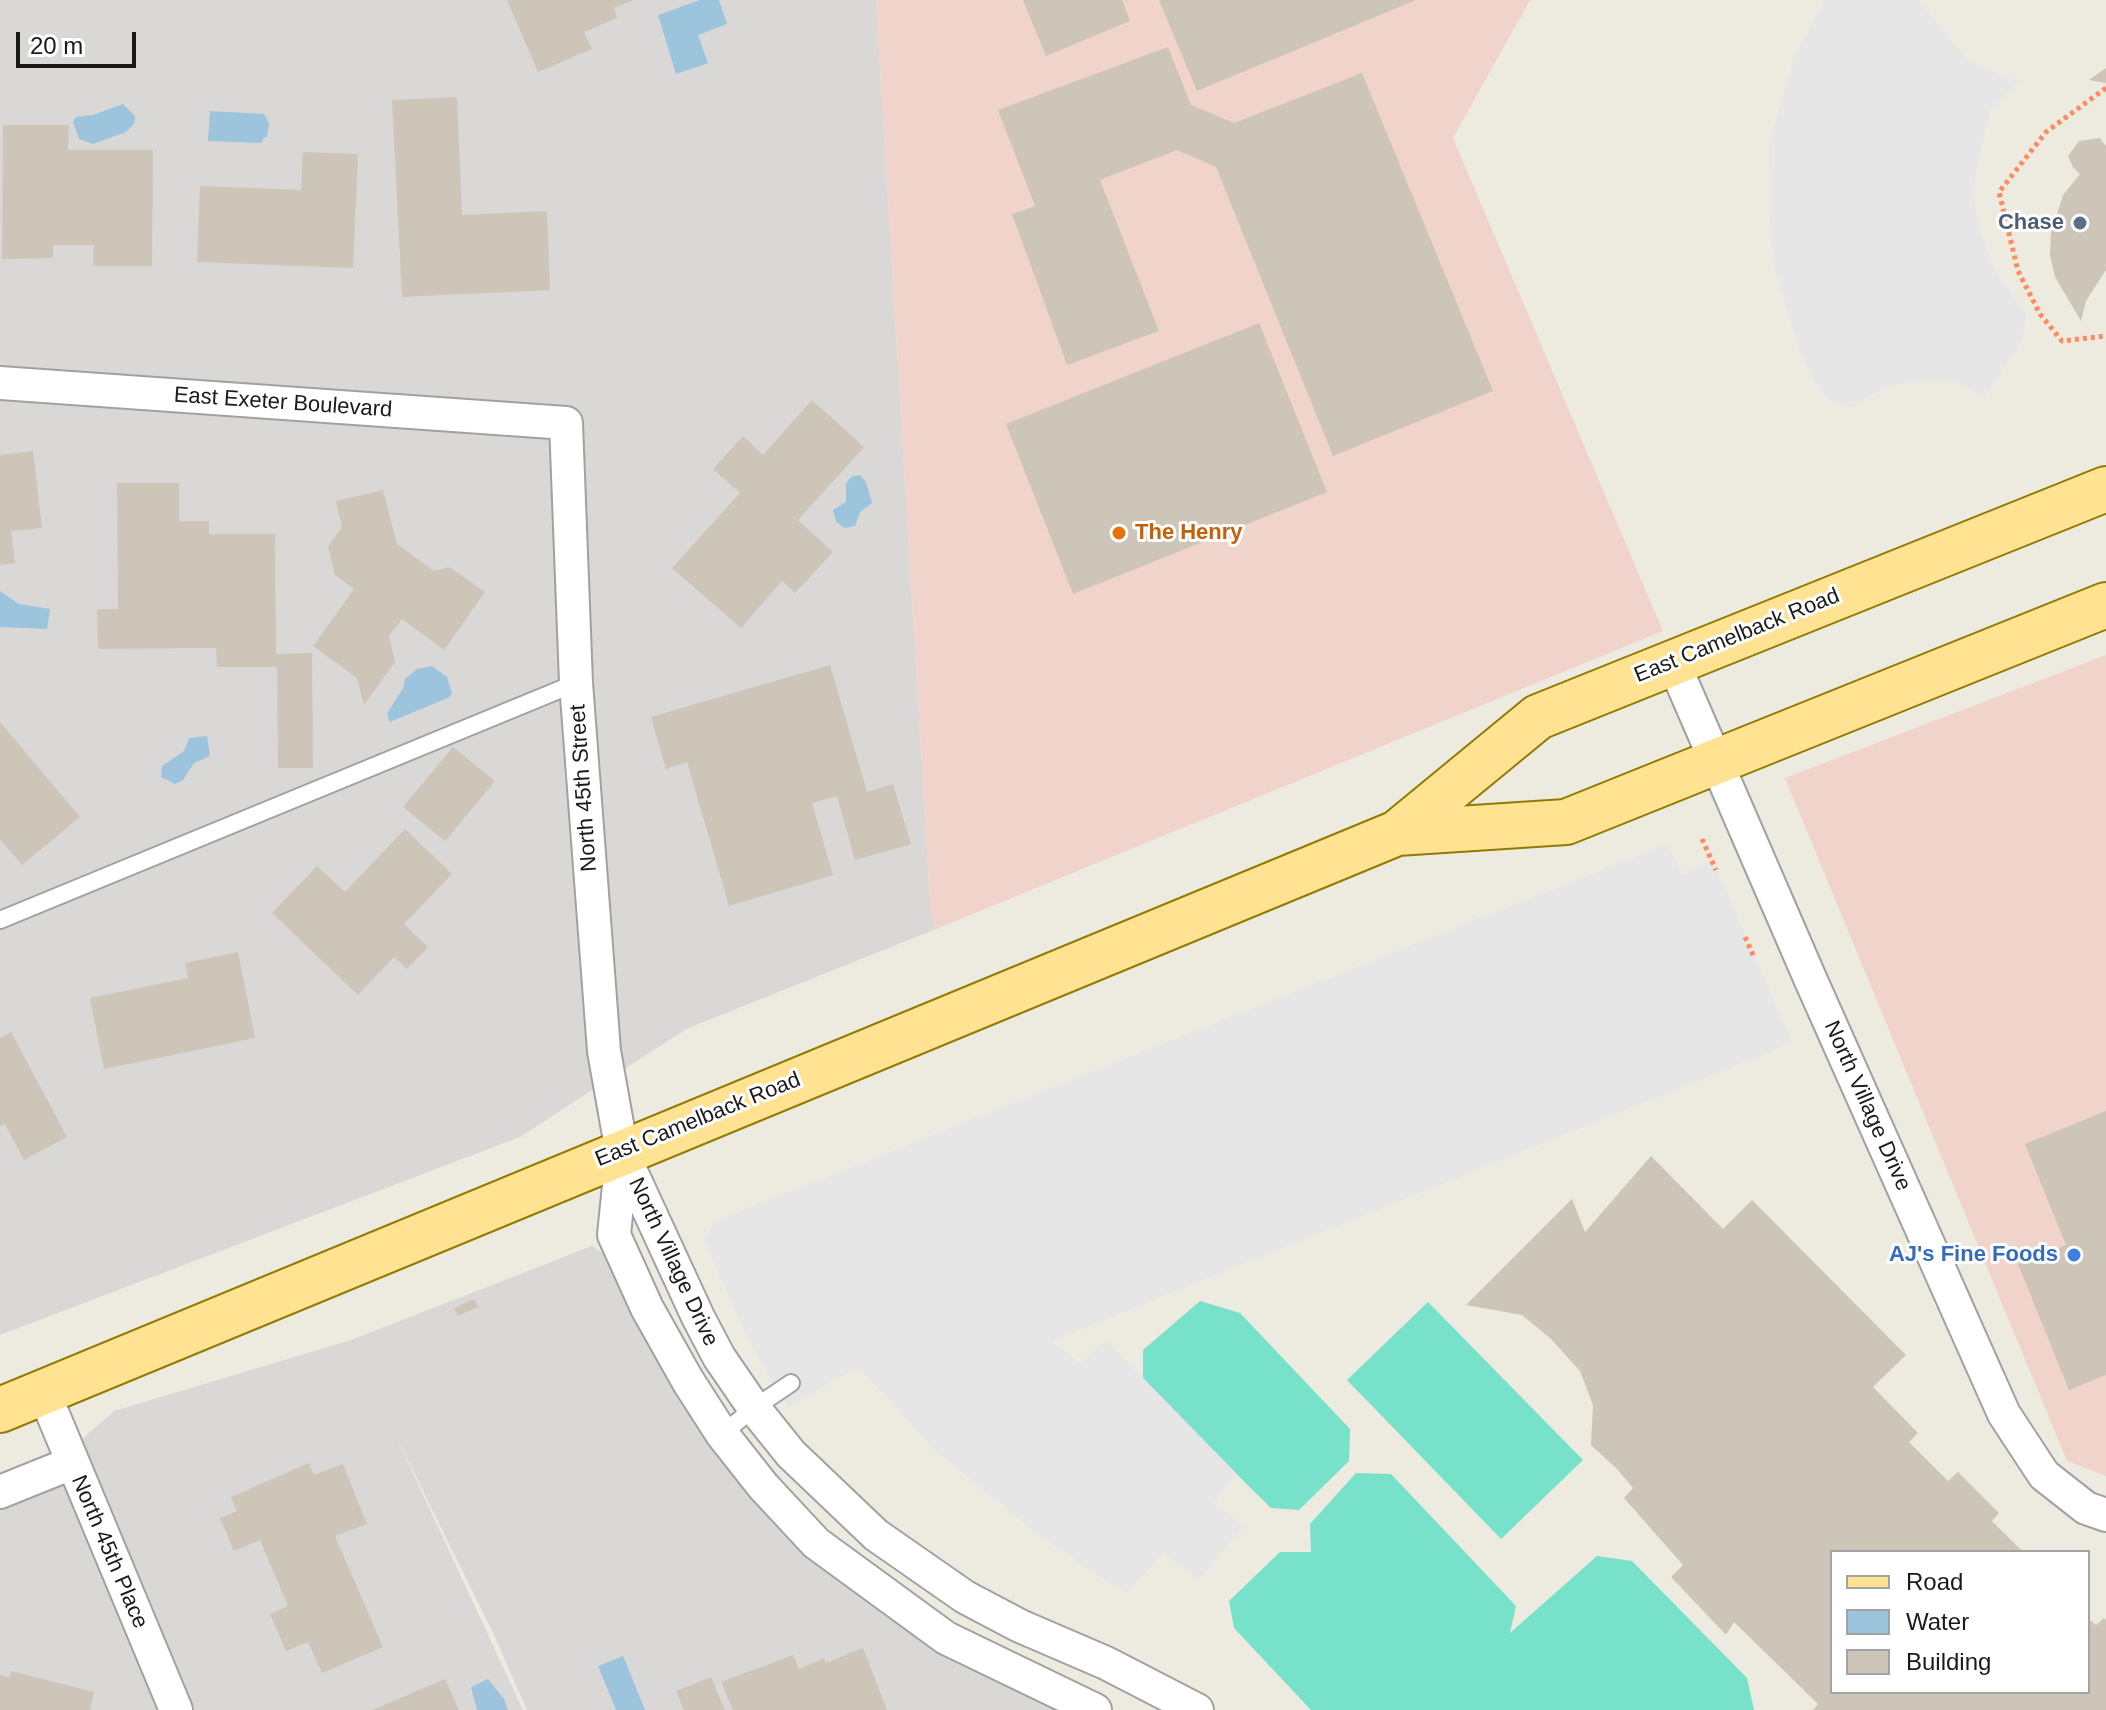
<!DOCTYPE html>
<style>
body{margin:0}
#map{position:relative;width:2106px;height:1710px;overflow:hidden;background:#edebdf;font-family:Helvetica,sans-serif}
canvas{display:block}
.legend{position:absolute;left:1830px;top:1550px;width:260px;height:144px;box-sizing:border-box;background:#fff;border:2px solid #a3a3a3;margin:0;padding:10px 14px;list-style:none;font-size:24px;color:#1a1a1a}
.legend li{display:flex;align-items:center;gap:16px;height:40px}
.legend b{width:40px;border:2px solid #a3a3a3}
.scale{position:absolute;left:16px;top:32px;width:120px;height:36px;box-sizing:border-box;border:4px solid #1a1a1a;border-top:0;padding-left:10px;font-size:24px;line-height:28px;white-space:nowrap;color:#1a1a1a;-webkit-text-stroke:6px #fff;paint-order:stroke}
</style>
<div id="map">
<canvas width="2106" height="1710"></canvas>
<ul class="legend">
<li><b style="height:10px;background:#ffe392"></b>Road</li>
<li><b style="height:22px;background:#9dc4dd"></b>Water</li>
<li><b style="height:22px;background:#cdc5b8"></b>Building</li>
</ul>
<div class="scale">20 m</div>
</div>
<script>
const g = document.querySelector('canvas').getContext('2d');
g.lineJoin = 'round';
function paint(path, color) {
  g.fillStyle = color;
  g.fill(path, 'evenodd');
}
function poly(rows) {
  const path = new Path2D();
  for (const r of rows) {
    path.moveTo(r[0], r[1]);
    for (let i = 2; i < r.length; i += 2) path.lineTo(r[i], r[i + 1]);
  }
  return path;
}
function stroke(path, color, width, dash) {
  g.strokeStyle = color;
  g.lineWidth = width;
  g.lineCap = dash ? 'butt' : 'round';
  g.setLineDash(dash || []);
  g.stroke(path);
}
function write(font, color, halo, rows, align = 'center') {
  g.font = font + ' Helvetica,sans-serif';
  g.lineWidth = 6;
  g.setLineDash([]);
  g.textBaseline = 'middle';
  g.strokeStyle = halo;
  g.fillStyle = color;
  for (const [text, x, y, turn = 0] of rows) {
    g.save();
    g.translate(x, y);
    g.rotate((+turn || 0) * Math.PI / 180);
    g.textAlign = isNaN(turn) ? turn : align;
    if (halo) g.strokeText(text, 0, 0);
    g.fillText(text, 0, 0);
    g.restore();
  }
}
paint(poly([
 [0,0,876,0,931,918,936,929,686,1029,520,1137,0,1335],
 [592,1246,610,1258,767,1504,1071,1710,527,1710,495,1637,393,1430,523,1710,0,1710,0,1503,19,1495,114,1411,351,1340]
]), '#d9d8d7');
paint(poly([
 [876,0,1530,0,1453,138,1663,631,936,929,931,918],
 [2106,655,2106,1476,2067,1461,1785,778]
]), '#f0d4cc');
paint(poly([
 [1200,1301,1240,1313,1350,1429,1349,1461,1299,1510,1271,1508,1143,1382,1143,1350],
 [1428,1302,1583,1460,1501,1539,1347,1380],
 [1356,1473,1391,1474,1516,1606,1510,1633,1597,1556,1632,1561,1747,1678,1754,1710,1311,1710,1234,1628,1229,1601,1280,1552,1311,1552,1310,1524]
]), '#78e1ca');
paint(poly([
 [1825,0,1918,0,1971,63,2019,81,1990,111,1977,165,1973,195,1980,231,1994,269,2026,315,2022,341,1985,397,1958,383,1934,381,1906,383,1882,389,1852,407,1835,405,1814,382,1798,346,1774,265,1770,233,1769,144,1795,54],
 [1667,844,1683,874,1713,860,1792,1043,1052,1341,1081,1364,1106,1340,1236,1473,1214,1503,1244,1527,1198,1580,1164,1553,1126,1594,1041,1537,937,1452,858,1367,788,1407,748,1340,704,1240,715,1221]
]), '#e6e6e6');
paint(poly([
 [700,0,719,0,727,24,698,35,708,63,676,74,658,15],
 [123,104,135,116,134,124,126,132,93,144,79,139,73,122,76,117,93,115],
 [210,111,264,114,269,123,267,137,263,138,262,143,208,141],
 [860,475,866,482,872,503,860,512,855,526,844,528,836,521,833,510,846,502,846,484,849,479,853,476],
 [0,591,19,604,50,609,47,629,0,627],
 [432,666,447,677,452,693,450,697,390,722,387,714,403,688,405,679,417,669],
 [207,736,210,756,194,763,183,780,175,784,161,777,162,766,184,751,189,738],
 [623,1656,645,1710,616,1710,598,1666],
 [488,1679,504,1699,508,1710,477,1710,471,1687]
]), '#9dc4dd');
paint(poly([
 [507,0,633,0,614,8,617,18,584,32,592,49,538,72],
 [1023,0,1122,0,1130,21,1046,56],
 [1159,0,1416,0,1197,91],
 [1168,47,1191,105,1234,123,1362,73,1493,391,1333,456,1216,167,1177,150,1100,180,1159,331,1067,365,1012,214,1035,206,998,110],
 [2106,68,2106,83,2089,80],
 [457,97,462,215,547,211,550,290,402,297,392,100],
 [3,125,69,125,68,150,153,150,152,266,93,266,94,245,53,245,53,258,2,259],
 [2100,138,2106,146,2106,270,2086,301,2081,321,2055,277,2050,255,2051,233,2063,195,2080,174,2073,167,2068,156,2079,141],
 [303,152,358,154,353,268,197,262,200,186,301,190],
 [1259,323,1327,492,1073,594,1006,424],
 [812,400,864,447,798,520,833,552,795,593,782,581,741,628,672,568,740,493,713,469,743,436,763,455],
 [33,451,42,528,11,531,15,563,0,565,0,455],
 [117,483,179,483,179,521,209,521,209,534,275,534,276,654,312,653,313,768,278,768,277,667,217,667,216,648,98,649,97,609,118,609],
 [383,490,397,544,434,571,449,567,485,592,444,650,402,619,389,636,395,662,364,705,357,678,313,646,354,589,335,575,328,547,342,527,336,501],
 [830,665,867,792,893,784,911,844,855,860,837,796,812,803,833,875,729,906,687,762,666,769,651,717],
 [0,722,80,817,22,865,0,839],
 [453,747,495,781,445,841,403,807],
 [405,829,452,874,404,924,428,947,407,969,394,957,358,995,272,913,317,866,345,892],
 [238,952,255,1038,104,1069,90,998,188,978,185,963],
 [11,1032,67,1137,24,1160,5,1124,0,1126,0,1038],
 [2106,1111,2106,1375,2069,1390,2018,1264,2066,1245,2025,1144],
 [1651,1156,1723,1229,1752,1200,1906,1355,1873,1387,1918,1433,1909,1442,1948,1481,1958,1472,1999,1513,1992,1521,2023,1552,1832,1552,1832,1692,2088,1692,2088,1618,2096,1625,2104,1618,2106,1620,2106,1710,1813,1710,1818,1704,1734,1622,1726,1635,1671,1577,1683,1565,1624,1498,1633,1488,1617,1469,1591,1445,1593,1405,1580,1371,1551,1339,1522,1315,1466,1305,1572,1199,1585,1232],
 [474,1299,478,1307,458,1316,454,1308],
 [309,1463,314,1475,343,1464,367,1524,335,1536,383,1647,322,1673,308,1642,286,1651,270,1614,288,1606,260,1540,234,1551,220,1518,237,1511,231,1497],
 [863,1648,887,1710,733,1710,721,1682,793,1655,799,1669,824,1658,826,1663],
 [11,1671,94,1692,90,1710,0,1710,0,1675,9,1678],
 [711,1677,725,1710,684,1710,676,1691],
 [445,1679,459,1710,372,1710]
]), '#cdc5b8');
const service = poly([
 [0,920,576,683],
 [722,1434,754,1408,791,1383]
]);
const minor = poly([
 [0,383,566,423,576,683,604,1051,622,1152,698,1317,719,1357,754,1408,791,1454,876,1535,965,1597,1020,1626,1106,1663,1197,1710],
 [1673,662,1809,976,2004,1414,2044,1475,2086,1508,2106,1515],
 [622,1155,614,1235,647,1308,688,1381,722,1434,763,1486,816,1543,946,1638,1095,1710],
 [44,1393,176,1710],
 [0,1492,72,1463]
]);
const primary = poly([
 [1397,833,1566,822,2106,605],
 [0,1410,1397,833,1538,717,2106,489]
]);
stroke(service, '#a1a1a1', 20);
stroke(minor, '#a1a1a1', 36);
stroke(primary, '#917a00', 48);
stroke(poly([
 [2106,88,2046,132,1999,192,2018,271,2040,314,2062,341,2106,336],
 [1702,839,1716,870],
 [1745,937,1754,957]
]), '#ff8a5e', 5, [4, 4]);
stroke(service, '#fff', 16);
stroke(minor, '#fff', 32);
stroke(primary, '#ffe392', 44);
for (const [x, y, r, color] of [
 [2080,223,8,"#5c6f8a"],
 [1119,533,8,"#e8710a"],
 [2074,1255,8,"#3f7fe0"]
]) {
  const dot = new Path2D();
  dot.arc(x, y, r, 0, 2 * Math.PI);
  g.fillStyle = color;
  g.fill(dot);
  stroke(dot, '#fff', 3);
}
write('bold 22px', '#4e5e75', '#fff', [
 ["Chase",2064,223]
], 'right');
write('22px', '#1a1a1a', '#fff', [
 ["East Exeter Boulevard",283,403,4],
 ["East Camelback Road",1737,636,-22],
 ["North 45th Street",584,788,-94],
 ["North Village Drive",1867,1106,66],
 ["East Camelback Road",698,1120,-22],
 ["North Village Drive",673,1262,65],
 ["North 45th Place",109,1552,67]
]);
write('bold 22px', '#c56008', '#fff', [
 ["The Henry",1135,533]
], 'left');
write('bold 22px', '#366cbe', '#fff', [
 ["AJ's Fine Foods",2058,1255]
], 'right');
</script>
